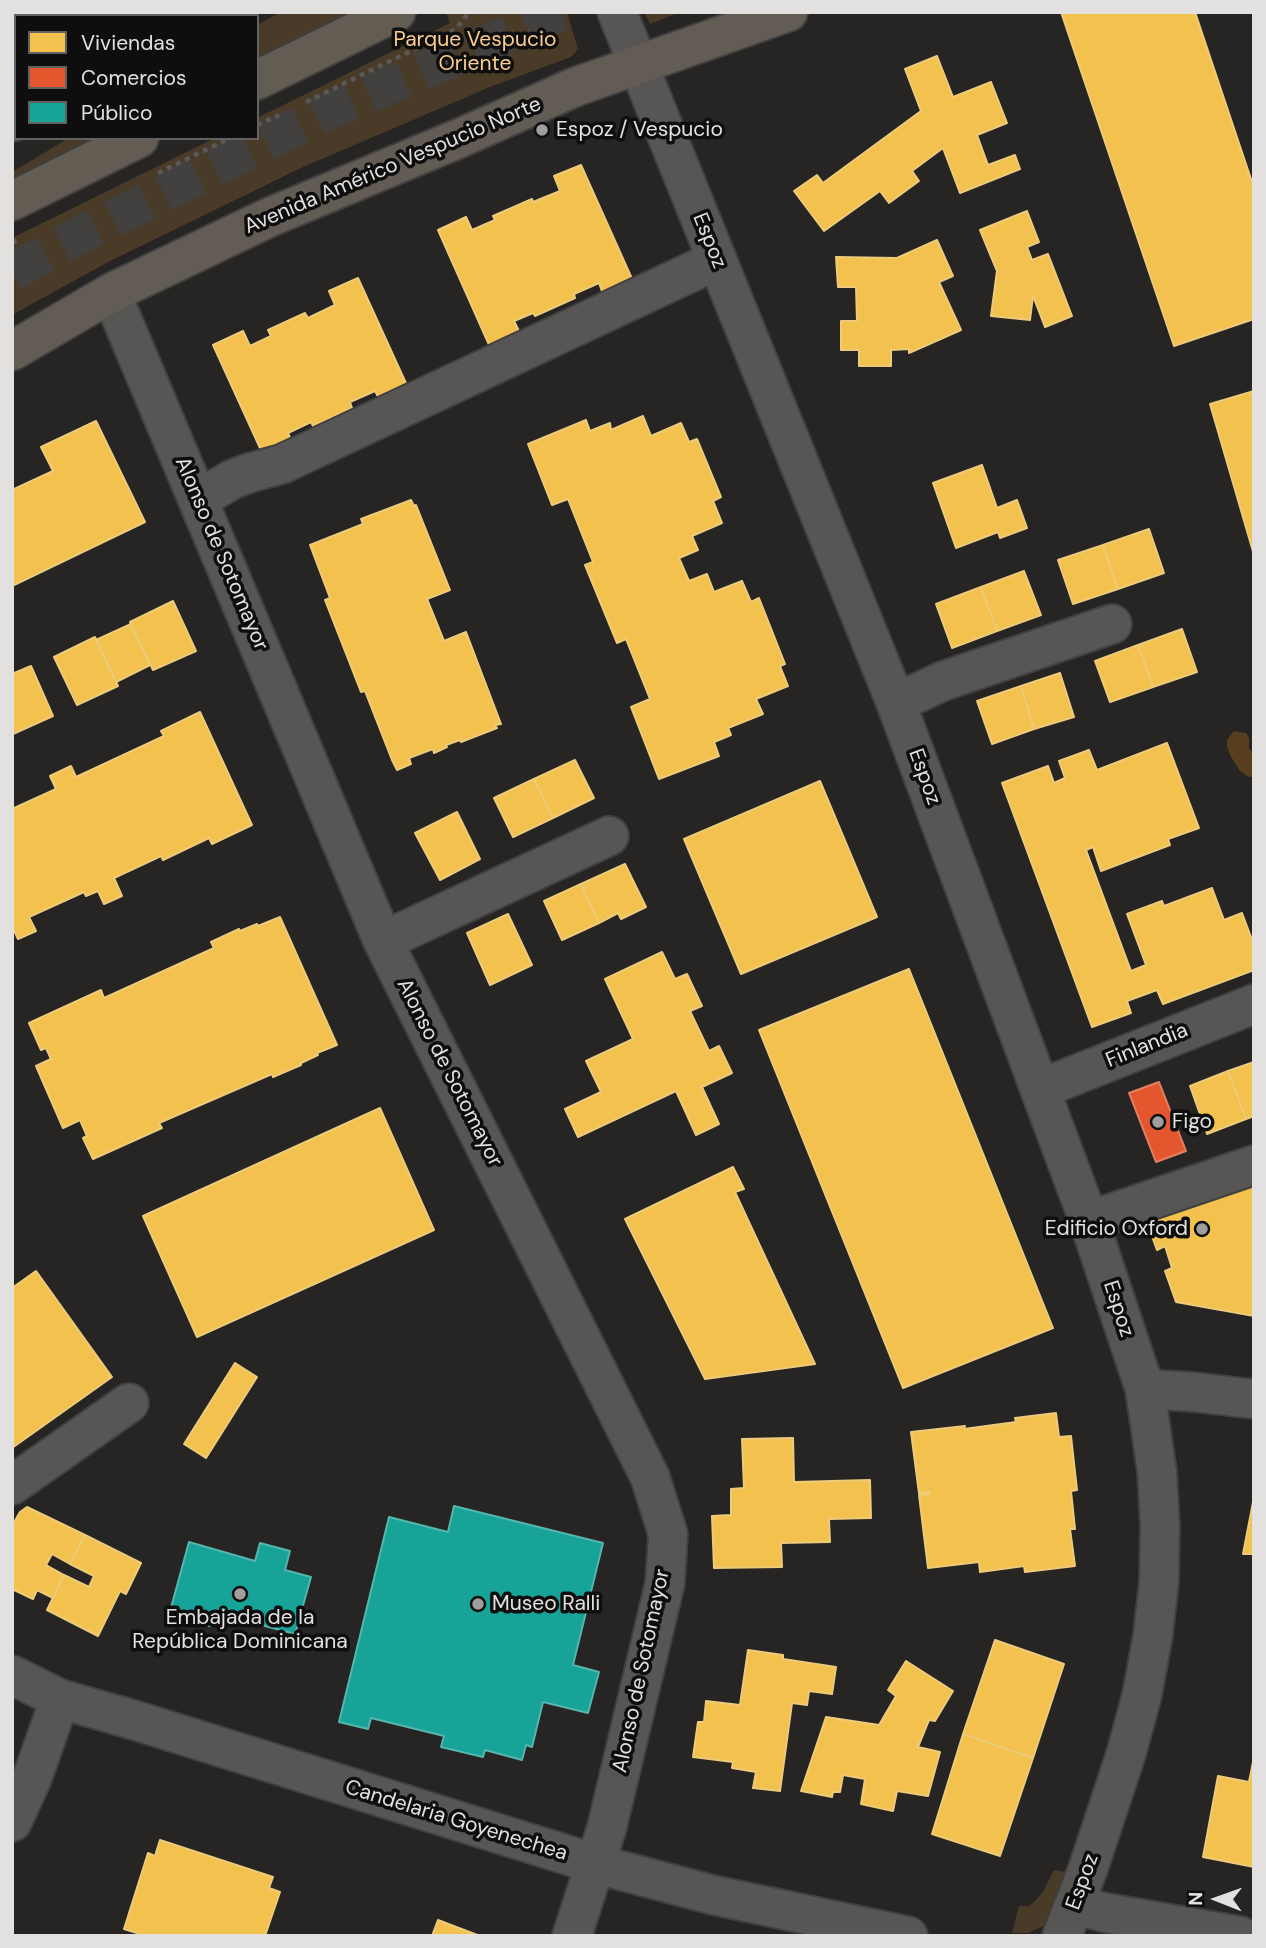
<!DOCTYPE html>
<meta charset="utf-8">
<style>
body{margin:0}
#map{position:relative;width:1266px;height:1948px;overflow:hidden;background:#262524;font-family:"DM Sans",sans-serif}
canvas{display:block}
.frame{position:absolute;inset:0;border:14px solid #e2e1df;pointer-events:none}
.legend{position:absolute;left:14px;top:14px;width:245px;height:126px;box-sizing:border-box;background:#0f0e0e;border:2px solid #636262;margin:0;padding:9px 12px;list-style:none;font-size:21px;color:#e2e1df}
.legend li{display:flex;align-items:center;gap:14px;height:35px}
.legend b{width:35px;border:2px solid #636262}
.north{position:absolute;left:1182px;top:1864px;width:70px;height:70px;-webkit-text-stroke:5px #0f0e0e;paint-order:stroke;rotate:271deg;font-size:19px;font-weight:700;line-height:28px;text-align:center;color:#e2e1df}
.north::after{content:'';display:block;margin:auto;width:24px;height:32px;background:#e2e1df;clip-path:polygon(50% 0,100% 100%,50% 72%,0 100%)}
</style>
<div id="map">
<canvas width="1266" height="1948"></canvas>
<div class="frame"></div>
<ul class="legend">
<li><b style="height:19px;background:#f2c14e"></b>Viviendas</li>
<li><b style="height:19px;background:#e4572e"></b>Comercios</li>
<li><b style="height:19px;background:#17a398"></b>Público</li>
</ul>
<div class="north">N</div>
</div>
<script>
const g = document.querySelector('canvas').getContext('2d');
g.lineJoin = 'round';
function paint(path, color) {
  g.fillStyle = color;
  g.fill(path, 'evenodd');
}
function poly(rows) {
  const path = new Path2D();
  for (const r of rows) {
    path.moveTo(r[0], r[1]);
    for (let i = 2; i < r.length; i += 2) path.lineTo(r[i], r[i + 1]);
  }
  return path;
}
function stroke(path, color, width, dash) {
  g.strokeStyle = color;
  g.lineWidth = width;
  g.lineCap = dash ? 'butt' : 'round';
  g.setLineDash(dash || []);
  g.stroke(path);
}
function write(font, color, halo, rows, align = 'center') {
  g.font = font + ' "DM Sans",sans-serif';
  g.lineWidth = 7;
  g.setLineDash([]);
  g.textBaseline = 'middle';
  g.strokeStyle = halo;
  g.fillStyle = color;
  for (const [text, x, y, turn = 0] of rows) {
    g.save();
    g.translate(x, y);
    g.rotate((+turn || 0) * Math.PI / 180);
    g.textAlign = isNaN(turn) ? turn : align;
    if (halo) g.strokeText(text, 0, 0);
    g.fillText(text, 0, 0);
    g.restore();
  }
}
paint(poly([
 [281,12,376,12,257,70,257,25],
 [446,12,567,12,578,49,571,57,490,87,303,167,108,262,12,315,12,238,215,138,257,138,257,118,450,23],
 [644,12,680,12,650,24],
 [69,138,114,138,12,187,12,172],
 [1054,1870,1066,1872,1053,1913,1044,1926,1028,1933,1012,1933,1019,1906,1029,1906,1036,1900,1044,1890]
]), '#493b27');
paint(poly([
 [1234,731,1246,733,1249,738,1249,748,1254,754,1254,777,1249,777,1240,771,1230,755,1227,747,1227,740]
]), '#573e1c');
const homes = poly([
 [1061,12,1195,12,1254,188,1254,319,1174,346,1061,12],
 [937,56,953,97,991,82,1007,123,977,135,988,165,1015,155,1020,169,960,193,943,148,912,171,919,181,889,203,880,191,824,231,794,191,817,175,823,183,921,111,905,69,937,56],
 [581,165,633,281,603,294,599,283,574,294,575,298,535,316,533,313,514,321,520,333,490,347,438,230,466,217,472,230,495,220,493,216,532,199,533,202,560,191,554,176,581,165],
 [1027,211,1039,242,1027,247,1032,260,1048,254,1072,316,1045,327,1033,296,1030,320,991,316,997,271,980,230,1027,211],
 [937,240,953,276,939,282,961,330,909,353,909,349,891,350,891,366,859,366,859,350,841,350,841,321,857,321,856,287,838,287,836,257,897,258,937,240],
 [358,278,410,392,382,404,375,391,350,402,352,408,313,426,311,422,288,433,294,446,265,459,213,345,243,331,250,346,271,336,268,330,305,313,308,318,335,305,329,291,358,278],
 [1254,391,1254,555,1210,404,1254,391],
 [643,416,651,436,681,423,689,442,697,439,721,497,713,501,722,523,692,536,698,550,679,558,689,581,707,574,714,592,742,581,751,602,759,598,785,664,780,666,788,686,756,699,763,714,728,728,731,735,714,742,719,756,659,779,631,707,650,699,626,639,617,643,585,565,593,562,568,499,552,505,528,444,586,420,590,431,610,423,611,430,643,416],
 [96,421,145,522,12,586,12,490,53,471,41,447,96,421],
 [982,465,997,508,1017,500,1027,528,1000,538,998,532,956,548,933,483,982,465],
 [411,500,414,506,416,505,450,590,427,599,444,641,466,632,501,724,495,725,497,728,461,742,460,740,446,745,447,747,434,753,433,749,409,758,411,764,397,770,392,760,365,691,361,692,325,600,330,598,310,545,363,524,361,519,411,500],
 [1149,529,1164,573,1118,589,1103,545,1149,529],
 [1103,545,1118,589,1073,604,1058,560,1103,545],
 [1024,571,1041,615,997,631,981,587,1024,571],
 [981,587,997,631,952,648,936,604,981,587],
 [173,601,196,651,153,670,130,622,173,601],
 [131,624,150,665,116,682,96,640,131,624],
 [1182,629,1197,672,1153,687,1138,645,1182,629],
 [95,637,118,686,77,705,54,657,95,637],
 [1138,645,1153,687,1110,702,1095,661,1138,645],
 [31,666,53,716,13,734,12,674,31,666],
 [1060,673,1074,717,1034,729,1021,686,1060,673],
 [1021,686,1034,729,992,744,977,701,1021,686],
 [200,712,252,825,212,844,209,838,163,860,161,856,114,878,122,896,104,904,98,891,86,896,84,892,29,917,36,931,18,939,12,926,12,809,56,789,50,776,71,766,76,777,164,736,161,731,200,712],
 [1167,743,1199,828,1168,839,1170,845,1101,871,1093,847,1086,850,1131,971,1146,965,1127,914,1162,901,1164,906,1212,888,1224,920,1242,913,1254,945,1254,970,1163,1004,1157,990,1127,1001,1131,1013,1092,1027,1002,783,1048,766,1054,783,1065,778,1059,761,1089,750,1097,770,1167,743],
 [575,760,594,798,553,818,534,779,575,760],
 [534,779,553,818,513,837,494,798,534,779],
 [820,781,877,917,741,974,684,839,820,781],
 [457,812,480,859,440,880,415,833,457,812],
 [625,864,646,907,621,919,618,913,599,923,581,884,625,864],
 [581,884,599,923,562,940,544,901,581,884],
 [508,914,532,965,490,985,467,933,508,914],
 [280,917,337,1045,317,1053,318,1055,301,1063,301,1065,273,1077,272,1074,159,1123,162,1128,93,1159,83,1138,87,1136,80,1120,63,1128,36,1066,51,1059,46,1048,41,1050,29,1023,101,990,104,998,214,948,211,942,239,929,240,931,257,924,258,926,280,917],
 [662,952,675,979,687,974,702,1006,690,1011,709,1051,719,1046,732,1073,702,1087,719,1124,696,1135,676,1091,578,1137,565,1109,601,1092,586,1061,633,1039,605,979,662,952],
 [909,969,1053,1328,903,1388,759,1030,909,969],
 [1254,1062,1254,1116,1246,1119,1228,1071,1254,1062],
 [1228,1071,1246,1119,1207,1134,1190,1086,1228,1071],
 [380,1108,434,1230,197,1337,143,1216,380,1108],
 [733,1167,744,1189,735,1192,815,1364,705,1379,625,1219,733,1167],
 [1254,1173,1254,1316,1176,1302,1165,1271,1172,1268,1165,1246,1157,1250,1143,1212,1254,1173],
 [36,1271,112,1377,12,1448,12,1288,36,1271],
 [235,1363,257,1377,206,1458,184,1444,235,1363],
 [1056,1413,1059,1437,1071,1436,1077,1490,1071,1491,1075,1529,1070,1529,1075,1566,1025,1572,1024,1566,980,1572,979,1562,928,1568,919,1495,930,1494,930,1492,919,1493,911,1432,965,1426,964,1429,1016,1422,1015,1418,1056,1413],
 [793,1438,794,1482,870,1480,871,1518,829,1519,830,1542,781,1543,782,1567,714,1568,712,1516,731,1515,731,1489,744,1488,742,1439,793,1438],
 [1254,1497,1254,1554,1243,1554,1254,1497],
 [27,1507,85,1535,70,1564,52,1554,46,1565,64,1575,53,1598,37,1590,33,1599,12,1589,12,1526,20,1512,27,1507],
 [85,1535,141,1563,126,1594,120,1591,98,1636,47,1610,64,1575,89,1587,94,1576,70,1564,85,1535],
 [995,1640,1064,1664,1033,1758,963,1734,995,1640],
 [748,1650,783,1655,783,1659,836,1667,832,1694,809,1691,807,1705,792,1703,780,1791,753,1788,756,1772,732,1768,733,1762,693,1757,698,1722,704,1722,706,1701,740,1705,748,1650],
 [906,1661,953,1691,935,1721,929,1720,918,1747,940,1752,928,1796,897,1791,893,1811,861,1804,865,1779,843,1775,840,1792,833,1792,832,1797,801,1791,826,1717,879,1725,896,1696,888,1690,906,1661],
 [963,1734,1033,1758,1000,1856,932,1834,963,1734],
 [1254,1757,1254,1867,1203,1857,1218,1776,1249,1782,1254,1757],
 [160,1840,273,1877,269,1888,280,1892,265,1936,136,1936,137,1933,124,1929,148,1853,155,1856,160,1840],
 [438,1920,480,1936,432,1936,438,1920]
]);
paint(homes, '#f2c14e');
stroke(homes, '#edcb7a', 2);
const shops = poly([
 [1159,1082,1186,1151,1156,1162,1129,1093,1159,1082]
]);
paint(shops, '#e4572e');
stroke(shops, '#e38063', 2);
const public = poly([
 [454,1506,603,1543,573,1665,599,1672,588,1713,543,1702,532,1747,526,1745,522,1760,485,1750,483,1757,441,1747,444,1736,371,1718,368,1729,339,1722,389,1517,448,1532,454,1506],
 [189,1542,255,1561,260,1543,290,1551,285,1570,311,1577,295,1634,213,1612,210,1626,169,1615,189,1542]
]);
paint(public, '#17a398');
stroke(public, '#54b6ad', 2);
stroke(poly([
 [12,272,86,232,317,116,561,12]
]), '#424140', 38, [38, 19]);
const minor = poly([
 [617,12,896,703,1089,1221,1145,1389,1157,1472,1160,1526,1159,1581,1153,1635,1142,1695,1126,1754,1088,1869,1062,1936],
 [111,293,383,941,650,1477,668,1534,665,1583,607,1827,572,1936],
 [199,499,233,479,249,473,282,464,717,260],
 [896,703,943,681,1112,624],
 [383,941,609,836],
 [1040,1089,1254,1004],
 [1089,1221,1254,1165],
 [1145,1389,1193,1392,1254,1399],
 [12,1485,129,1403],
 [12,1675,60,1699,134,1720,596,1864,713,1895,908,1936],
 [12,1822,32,1778,60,1699],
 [1075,1905,1107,1913,1240,1936]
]);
const major = poly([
 [206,16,213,12],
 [12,122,16,119],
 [12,351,111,293,270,217,460,138,575,87,788,12]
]);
const highway = poly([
 [257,80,396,12],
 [12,201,139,138]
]);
stroke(minor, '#414040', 42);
stroke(major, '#414040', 42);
stroke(highway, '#414040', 42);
stroke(poly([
 [306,102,456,29,469,12],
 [257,125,279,115],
 [158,173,230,138],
 [12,243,21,239]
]), '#5a5958', 4.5, [5, 5]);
stroke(minor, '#575655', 38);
stroke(major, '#625c55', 38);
stroke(highway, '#625c52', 38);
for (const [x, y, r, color] of [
 [542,130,7,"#a09f9e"],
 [1158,1122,7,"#a09f9e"],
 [1202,1229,7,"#a09f9e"],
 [240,1594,7,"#a09f9e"],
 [478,1604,7,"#a09f9e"]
]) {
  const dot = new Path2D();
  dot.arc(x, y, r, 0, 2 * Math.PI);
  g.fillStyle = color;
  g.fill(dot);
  stroke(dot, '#0f0e0e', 2.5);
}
write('21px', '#fdcd8f', '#0f0e0e', [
 ["Parque Vespucio",475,40],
 ["Oriente",475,64]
]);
write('21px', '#e2e1df', '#0f0e0e', [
 ["Espoz / Vespucio",556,130],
 ["Figo",1172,1122],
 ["Edificio Oxford",1188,1229,"right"],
 ["Museo Ralli",492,1604],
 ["Embajada de la",240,1618,"center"],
 ["República Dominicana",240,1642,"center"]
], 'left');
write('21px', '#e2e1df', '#0f0e0e', [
 ["Avenida Américo Vespucio Norte",393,166,-23],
 ["Espoz",709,241,68],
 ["Alonso de Sotomayor",221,554,67],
 ["Espoz",924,777,70],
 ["Finlandia",1147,1046,-22],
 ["Alonso de Sotomayor",449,1073,63],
 ["Espoz",1118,1309,72],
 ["Alonso de Sotomayor",642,1671,-78],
 ["Candelaria Goyenechea",456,1821,17],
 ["Espoz",1083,1882,-70]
]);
</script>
